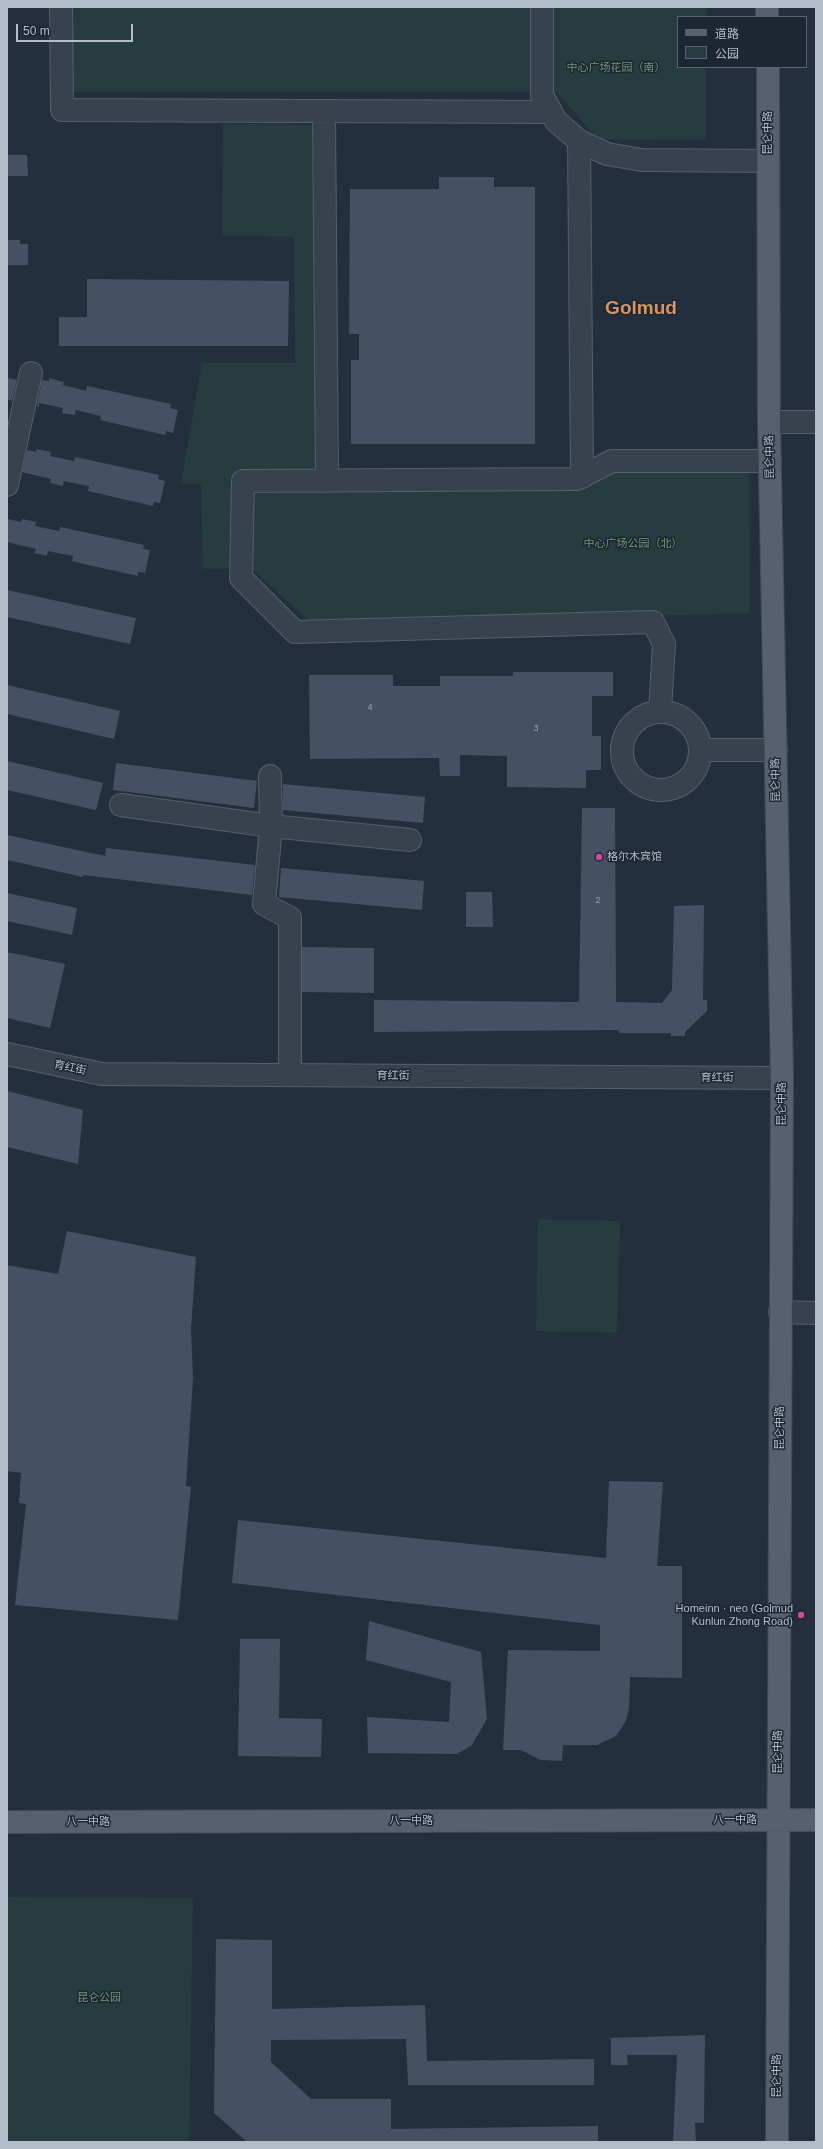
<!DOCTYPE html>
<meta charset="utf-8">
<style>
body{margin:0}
#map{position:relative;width:823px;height:2149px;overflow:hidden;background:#242f3e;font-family:Arial,"Noto Sans SC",sans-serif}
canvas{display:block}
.frame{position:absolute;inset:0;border:8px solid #b4bcc9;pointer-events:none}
.legend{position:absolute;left:677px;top:16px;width:130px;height:52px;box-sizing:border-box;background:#1d2633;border:1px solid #59626f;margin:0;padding:5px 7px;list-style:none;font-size:12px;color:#b4bcc9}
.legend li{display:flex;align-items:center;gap:8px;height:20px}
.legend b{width:20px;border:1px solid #59626f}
.scale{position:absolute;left:16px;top:24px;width:117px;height:18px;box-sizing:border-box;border:2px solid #b4bcc9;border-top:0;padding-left:5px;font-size:12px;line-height:14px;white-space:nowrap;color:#b4bcc9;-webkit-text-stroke:3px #1d2633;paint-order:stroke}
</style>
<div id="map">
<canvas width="823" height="2149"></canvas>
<div class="frame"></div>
<ul class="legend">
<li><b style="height:5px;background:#56606e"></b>道路</li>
<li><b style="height:11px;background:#263c3f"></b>公园</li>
</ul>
<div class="scale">50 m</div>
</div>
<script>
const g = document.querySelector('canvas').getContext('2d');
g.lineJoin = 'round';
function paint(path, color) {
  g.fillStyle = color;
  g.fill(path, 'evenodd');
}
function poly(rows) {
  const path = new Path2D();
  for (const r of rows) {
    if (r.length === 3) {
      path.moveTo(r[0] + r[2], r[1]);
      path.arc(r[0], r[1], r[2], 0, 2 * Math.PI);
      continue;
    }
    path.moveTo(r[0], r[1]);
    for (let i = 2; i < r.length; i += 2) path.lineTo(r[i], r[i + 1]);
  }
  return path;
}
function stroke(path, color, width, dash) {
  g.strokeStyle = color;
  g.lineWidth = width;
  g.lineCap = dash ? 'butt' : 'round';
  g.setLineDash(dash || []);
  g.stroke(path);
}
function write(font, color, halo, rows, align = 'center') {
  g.font = font + ' Arial,"Noto Sans SC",sans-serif';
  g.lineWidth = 3;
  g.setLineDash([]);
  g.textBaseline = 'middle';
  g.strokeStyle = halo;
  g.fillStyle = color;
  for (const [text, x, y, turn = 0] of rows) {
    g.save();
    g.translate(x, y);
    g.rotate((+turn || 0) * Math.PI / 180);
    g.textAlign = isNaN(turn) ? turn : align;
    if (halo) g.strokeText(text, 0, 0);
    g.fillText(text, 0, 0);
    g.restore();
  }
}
paint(poly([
 [66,7,707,7,707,17,678,17,678,67,706,67,706,140,597,139,557,92,66,92],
 [223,124,316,125,320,490,592,484,614,472,749,470,750,613,315,626,251,568,203,569,201,485,181,483,202,363,295,363,294,237,222,236],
 [538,1219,620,1221,617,1333,536,1331],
 [7,1897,193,1898,189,2142,7,2142]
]), '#263c3f');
paint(poly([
 [7,155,27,155,28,176,7,176],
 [439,177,494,177,494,187,535,187,535,444,351,444,351,360,359,360,359,334,349,334,350,189,439,189],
 [7,240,20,240,20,244,28,244,28,265,7,265],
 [87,279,289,281,288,346,59,346,59,317,87,317],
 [7,378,17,380,12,401,7,399],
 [49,378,64,382,63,385,86,391,87,386,171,404,170,408,178,410,173,433,166,431,165,435,100,420,101,416,76,410,75,415,62,413,63,408,39,403,39,407,37,406,42,380,49,381],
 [37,449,51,452,50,456,74,461,75,457,159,475,158,479,165,481,160,503,154,502,153,506,88,491,89,486,64,481,63,486,50,483,51,479,22,472,27,450,36,452],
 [8,519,21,522,22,519,36,522,35,526,59,531,60,527,144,545,143,549,150,550,145,573,138,572,138,576,84,564,72,561,73,556,48,551,47,556,34,553,36,549,7,542],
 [7,590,136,618,130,644,7,617],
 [513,672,613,672,613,696,592,696,592,736,601,736,601,770,586,770,586,788,507,787,507,756,460,755,460,776,440,776,439,758,310,759,309,675,393,675,393,686,440,686,440,676,513,676],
 [7,685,120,711,114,739,7,714],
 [7,761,103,783,96,810,7,790],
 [116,763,257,781,254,808,113,790],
 [283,784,425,797,423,823,283,810],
 [582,808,615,808,616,1002,662,1003,672,990,674,906,704,905,703,1000,707,1000,707,1011,685,1032,685,1036,671,1036,671,1033,619,1033,619,1030,374,1032,374,1000,579,1002],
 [7,835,105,856,106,848,255,865,252,895,83,875,83,877,7,860],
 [281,868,424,881,422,910,279,897],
 [466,892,492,892,493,927,466,927],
 [7,893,77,908,72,935,7,921],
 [302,947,374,948,374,993,302,992],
 [7,952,65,964,50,1028,7,1018],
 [7,1091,83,1110,78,1164,7,1147],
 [67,1231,196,1257,191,1329,193,1378,186,1486,191,1487,178,1620,15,1605,26,1504,19,1503,21,1473,7,1471,7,1265,58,1274],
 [609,1481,663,1482,657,1566,682,1566,682,1678,630,1677,629,1709,626,1721,616,1736,597,1745,563,1745,562,1761,541,1760,521,1750,503,1750,508,1650,600,1651,600,1625,232,1583,238,1520,606,1558],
 [369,1621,481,1652,487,1719,472,1745,457,1754,368,1753,367,1717,449,1722,451,1682,366,1660],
 [240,1639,280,1639,279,1718,322,1719,321,1757,238,1756],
 [216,1939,272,1940,272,2009,425,2005,427,2061,594,2059,594,2085,408,2085,406,2039,271,2040,271,2062,311,2099,391,2099,391,2129,598,2126,598,2142,247,2142,214,2113],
 [705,2035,704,2123,695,2123,696,2142,673,2142,677,2055,627,2055,628,2065,611,2065,611,2038]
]), '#455162');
const minor = poly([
 [61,7,62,110,551,112],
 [542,7,542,95,556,121,579,141],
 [324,111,327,481],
 [769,422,816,422],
 [582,477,579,141,607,154,642,160,768,161],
 [7,485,31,373],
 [660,712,664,644,653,622,295,632,241,578,243,481,577,479,612,461,770,461],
 [661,751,39],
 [700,750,776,750],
 [270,776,271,826,264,904,290,918,290,1075],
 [121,805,271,826,410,840],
 [7,1054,102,1074,782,1078],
 [780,1312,816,1313]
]);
const major = poly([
 [767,7,767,17],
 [768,67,769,422,782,1078,777,2142],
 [7,1822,816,1820]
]);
stroke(minor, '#565f6c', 24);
stroke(major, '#414a57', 24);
stroke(minor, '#38414e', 22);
stroke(major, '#56606e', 22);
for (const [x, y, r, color] of [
 [599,857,4,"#d1479c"],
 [801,1615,4,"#d1479c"]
]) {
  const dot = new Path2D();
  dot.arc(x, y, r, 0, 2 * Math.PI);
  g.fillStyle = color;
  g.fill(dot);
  stroke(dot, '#1d2633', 1.5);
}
write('9px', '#98a1af', null, [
 ["4",370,708],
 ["3",536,729],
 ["2",598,901]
]);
write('11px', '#6b9a76', '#1d2633', [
 ["中心广场花园（南）",616,68],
 ["中心广场公园（北）",633,544],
 ["昆仑公园",99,1998]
]);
write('11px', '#b4bcc9', '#1d2633', [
 ["昆仑中路",768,133,-90],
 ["昆仑中路",770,457,-91],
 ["昆仑中路",776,780,-91],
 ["育红街",70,1068,12],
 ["育红街",393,1076],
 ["育红街",717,1078],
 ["昆仑中路",782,1104,-90],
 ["昆仑中路",780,1428,-90],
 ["昆仑中路",778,1752,-90],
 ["八一中路",735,1820],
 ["八一中路",411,1821],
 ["八一中路",88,1822],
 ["昆仑中路",777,2076,-90]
]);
write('11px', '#b4bcc9', '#1d2633', [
 ["格尔木宾馆",607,857],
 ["Homeinn · neo (Golmud",793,1609,"right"],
 ["Kunlun Zhong Road)",793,1622,"right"]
], 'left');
write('bold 19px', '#d59563', '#1d2633', [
 ["Golmud",641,309]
]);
</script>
